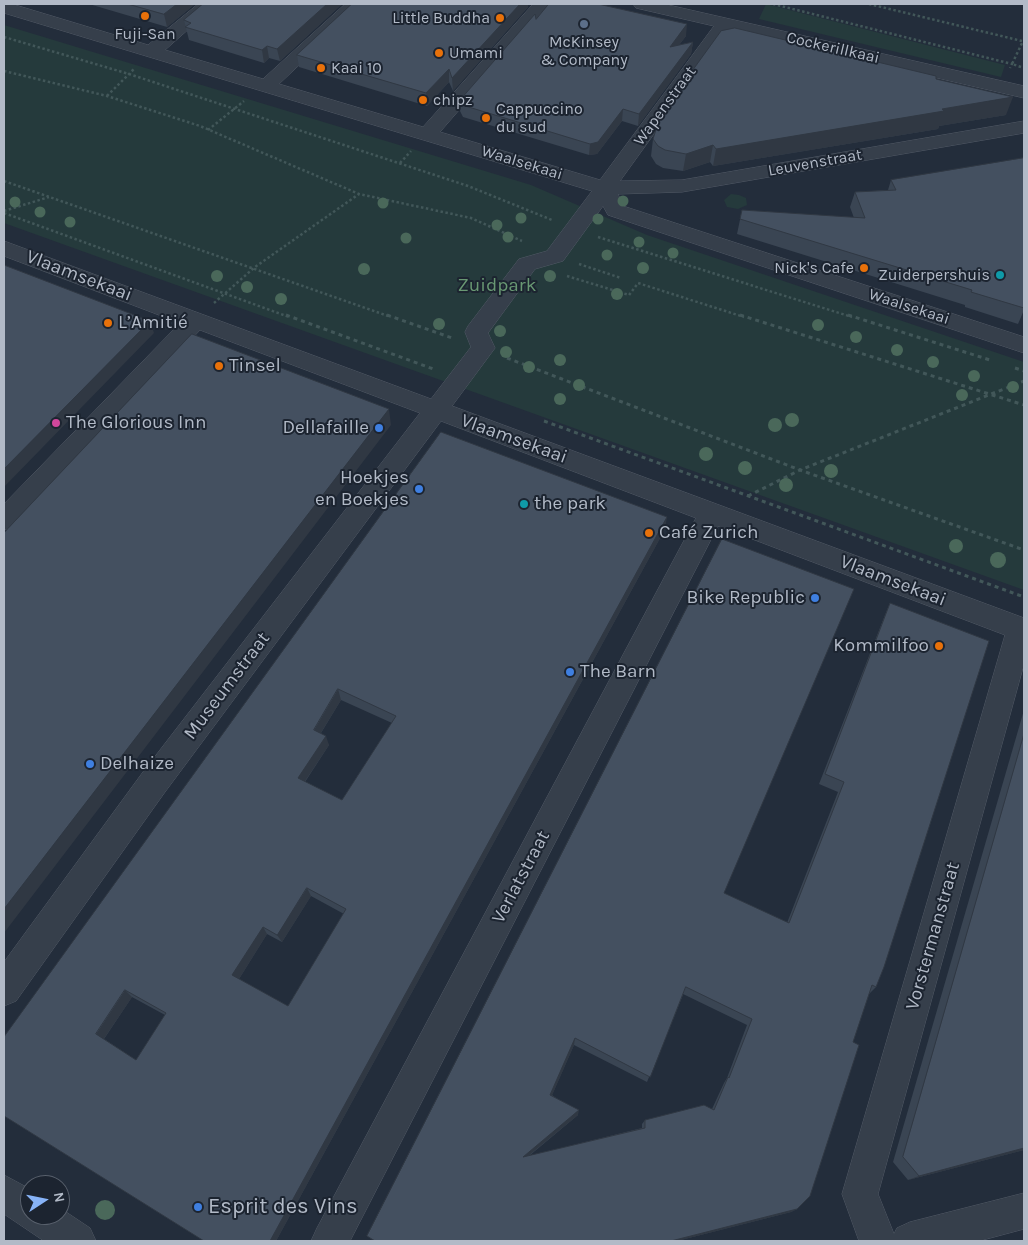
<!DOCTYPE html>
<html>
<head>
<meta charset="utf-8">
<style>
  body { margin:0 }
  #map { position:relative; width:1028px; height:1245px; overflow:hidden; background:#232d3b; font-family:Karla,sans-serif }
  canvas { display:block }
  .frame { position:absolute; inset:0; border:5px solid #b2bac7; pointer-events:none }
  .north { position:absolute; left:20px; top:1175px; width:50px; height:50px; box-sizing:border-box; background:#1c2430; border:1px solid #58606c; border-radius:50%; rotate:79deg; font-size:14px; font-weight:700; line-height:20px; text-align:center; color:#b2bac7 }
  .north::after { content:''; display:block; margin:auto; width:18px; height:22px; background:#87b3f7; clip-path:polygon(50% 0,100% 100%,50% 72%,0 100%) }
</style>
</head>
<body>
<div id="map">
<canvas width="1028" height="1245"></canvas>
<div class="frame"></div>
<div class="north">N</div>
</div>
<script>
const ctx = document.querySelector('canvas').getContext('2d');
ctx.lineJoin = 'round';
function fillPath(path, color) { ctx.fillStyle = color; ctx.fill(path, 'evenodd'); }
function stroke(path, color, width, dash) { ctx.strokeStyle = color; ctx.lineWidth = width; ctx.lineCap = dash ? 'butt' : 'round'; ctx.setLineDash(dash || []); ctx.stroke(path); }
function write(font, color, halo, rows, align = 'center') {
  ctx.font = font + ' Karla,sans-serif'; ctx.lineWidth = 4; ctx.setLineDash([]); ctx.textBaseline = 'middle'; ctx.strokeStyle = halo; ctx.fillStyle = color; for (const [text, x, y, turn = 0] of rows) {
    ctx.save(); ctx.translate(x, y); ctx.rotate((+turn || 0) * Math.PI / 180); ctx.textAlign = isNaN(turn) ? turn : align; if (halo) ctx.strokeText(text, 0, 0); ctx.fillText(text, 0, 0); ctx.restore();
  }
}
fillPath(new Path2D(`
  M766,4L1005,65L1001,77L759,19Z
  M4,25L531,185L647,235L1024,362V590L4,223Z
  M731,194L739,195L746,198L747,205L738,209L727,207L724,200Z`), '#253a3c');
const minor = new Path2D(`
  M4,4H12L148,45L198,4H217L165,50L263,79L345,4H364L279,84L423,127L533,4H551L440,132L600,180L714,26L636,8L633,4H664L1024,86V98L729,30L620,181L682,180L1024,121V133L682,192L618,194L623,206L1024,337V353L608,215L603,206L563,261L535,269L488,333L495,348L452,406L1024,618V664L878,1194L894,1234L897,1228L910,1222L1024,1193V1229L979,1241H859L842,1194L1005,635L718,526L350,1241H311L317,1228L696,518L441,421L165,792L16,1001L4,1006V962L143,772L420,413L200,330L13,527L4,530V504L180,323L4,256V241L431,399L471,347L465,332L468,326L519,259L547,251L592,191L4,13Z
  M4,1175L30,1189V1215H60V1208L90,1228L96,1241H44L4,1214Z`);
stroke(minor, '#525a66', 1);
stroke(new Path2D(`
  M773,4L1012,64L1010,68
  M869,4L1022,41
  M4,37L129,74L468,186L552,220
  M1021,67L1012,64L1023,41
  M4,71L107,96L200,126L359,194L471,218L522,241
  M107,96L134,69
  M208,130L244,101
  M400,163L411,151
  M4,181L391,317
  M4,211L49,197
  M4,213L289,317
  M598,237L852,317
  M579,264L621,278
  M567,276L629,295L638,283L744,317
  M214,303L255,267L359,194`), '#425759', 2.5, [2.5, 2.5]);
stroke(new Path2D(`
  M286,315L436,370
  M387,315L452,338
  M740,315L1024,405
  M848,315L990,360
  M507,358L800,470L1024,550
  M1015,368L1024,371
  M544,421L1024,597
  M748,496L800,470L1024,381`), '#425759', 3, [4, 4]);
fillPath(minor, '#363f4b');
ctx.fillStyle = '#4a685a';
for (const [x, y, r] of [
  [623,201,5.5],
  [15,202,5.5],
  [383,203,5.5],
  [40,212,5.5],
  [521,218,5.5],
  [598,219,5.5],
  [70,222,5.5],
  [497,225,5.5],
  [508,237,5.5],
  [406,238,5.5],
  [639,242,5.5],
  [673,253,5.5],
  [607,255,5.5],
  [643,268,6],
  [364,269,6],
  [217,276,6],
  [550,276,6],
  [247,287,6],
  [617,294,6],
  [281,299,6],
  [439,324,6],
  [818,325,6],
  [500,331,6],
  [856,337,6],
  [897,350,6],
  [506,352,6],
  [560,360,6],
  [933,362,6],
  [529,367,6],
  [974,376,6],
  [579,385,6],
  [1013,387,6],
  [962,395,6],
  [560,399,6],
  [792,420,7],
  [775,425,7],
  [706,454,7],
  [745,468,7],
  [831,471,7],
  [786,485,7],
  [956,546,7],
  [998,560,8],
  [105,1210,10]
]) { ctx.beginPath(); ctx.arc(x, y, r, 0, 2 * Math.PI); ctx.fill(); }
fillPath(new Path2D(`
  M89,4H195L167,27Z
  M203,4H342L280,61L269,58L264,63L189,40L184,20Z
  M352,4H528V7L453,91L449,82L427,106L299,67L297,55Z
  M536,19L686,36L679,45L693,42L691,54L638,126L622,121L597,154L589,155L463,117L460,111V100Z
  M936,79L1006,115L939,126L938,129L713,166L710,162L683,171L663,168L656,164L651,156L653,139Z
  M1024,158V310L1018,324L965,307V305L737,234L742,210L854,218L850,207L855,192L888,190L891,180Z
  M441,432L665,529L276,1241H204L17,1124ZM341,700L392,723L342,800L305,782L329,745L321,733ZM311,896L344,914L288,1006L239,979L267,934L282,942ZM132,997L165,1015L136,1060L104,1039Z
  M890,603L876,987L869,994L797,1209L791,1212L677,1241H374L367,1236L724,893L787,923L838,792L819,784L885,615ZM683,994L747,1025L727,1078L724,1083L712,1109L645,1120L642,1124V1128L529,1156L578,1115L552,1095L574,1045L647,1082Z
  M1024,710V1150L908,1180L893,1162Z`), '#3a4553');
fillPath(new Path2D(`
  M177,4H195L167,27L164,14Z
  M327,4H342L280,61L277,49Z
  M520,4H528V7L453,91L452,78Z
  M687,24L686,36L669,58L670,47Z
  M693,42L691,54L638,126L639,114Z
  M267,46L269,58L264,63L262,50Z
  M449,69V82L427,106L426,93Z
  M1013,97L1006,115L939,126L938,129L713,166L716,149L942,109Z
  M623,109L622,121L597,154L589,155L590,144Z
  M713,145L710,162L683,171L686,154Z
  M150,321L154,333L4,487V469Z
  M389,409L391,425L4,933V909Z
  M667,517L665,529L276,1241H270Z
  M338,689L341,700L317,739L314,730Z
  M326,736L329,745L301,787L298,778Z
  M307,888L311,896L282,942L277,935Z
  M263,927L267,934L237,982L232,975Z
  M125,990L132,997L103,1040L96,1034Z
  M575,1038L574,1045L550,1100V1095Z
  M579,1110L578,1115L522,1161L523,1157Z
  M1024,1148V1150L908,1180L919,1176Z
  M797,1209L791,1212L677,1241H671Z`), '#303843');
const building = new Path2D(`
  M128,4H177L164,14Z
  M203,4H327L277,49L267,46L262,50L185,27L191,23L184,20Z
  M352,4H520L452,78L449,69L426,93L297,55Z
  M549,4H598L687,24L670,47L693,42L639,114L623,109L598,142L590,144L462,105L460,100L535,14L536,19Z
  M735,28L936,76V79L1013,97L942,109L944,111L716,149L713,145L686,154L665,150L658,146L653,139L661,114L721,31Z
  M1024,158V308L971,292L972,290L740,219L742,210L865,218L855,192L896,190L891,180Z
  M4,265L150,321L4,469Z
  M192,334L389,409L4,909V533Z
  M441,432L667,517L270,1241H204L17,1124L4,1116V1037ZM338,689L396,716L342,800L298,778L326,736L314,730ZM307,888L346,909L288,1006L232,975L263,927L277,935ZM125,990L166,1013L136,1060L96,1034Z
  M722,539L854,589L724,893L789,923L844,782L825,774L890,603L989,641L884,967L876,987L872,985L853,1042L859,1045L810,1196L797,1209L671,1241H375L367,1236ZM686,987L752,1019L729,1078L728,1077L714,1110L704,1105L645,1120V1128L523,1157L579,1110L550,1095L575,1038L650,1077Z
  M1024,734V1148L919,1176L903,1157Z`);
fillPath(building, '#445060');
stroke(building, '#303843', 1);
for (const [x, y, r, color] of [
  [145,16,5,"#e8710a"],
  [500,18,5,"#e8710a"],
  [584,24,5,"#5c6f8a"],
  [439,53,5,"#e8710a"],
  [321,68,5,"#e8710a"],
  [423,100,5,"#e8710a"],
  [486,118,5,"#e8710a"],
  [864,268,5,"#e8710a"],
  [1000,275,5,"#0f9aa8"],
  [108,323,5,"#e8710a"],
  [219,366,5,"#e8710a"],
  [56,423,5,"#d1479c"],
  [379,428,5,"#3f7fe0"],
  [419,489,5,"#3f7fe0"],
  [524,504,5,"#0f9aa8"],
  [649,533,5,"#e8710a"],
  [815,598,5,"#3f7fe0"],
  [939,646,5,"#e8710a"],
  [570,672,5,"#3f7fe0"],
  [90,764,5,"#3f7fe0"],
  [198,1207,5,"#3f7fe0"]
]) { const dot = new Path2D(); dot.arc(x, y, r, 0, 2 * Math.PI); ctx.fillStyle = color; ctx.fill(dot); stroke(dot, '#1c2430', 2); }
write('16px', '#b2bac7', '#1c2430', [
  ["Little Buddha",490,18,"right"],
  ["Fuji-San",145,34,"center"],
  ["McKinsey",584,42,"center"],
  ["& Company",584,60,"center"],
  ["Umami",449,53],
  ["Kaai 10",331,68],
  ["chipz",433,100],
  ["Cappuccino",496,109],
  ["du sud",496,127],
  ["Nick's Cafe",854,268,"right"],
  ["Zuiderpershuis",990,275,"right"]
], 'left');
write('16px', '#b2bac7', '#1c2430', [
  ["Cockerillkaai",833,48,13],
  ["Wapenstraat",665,106,-54],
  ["Waalsekaai",522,163,17],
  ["Leuvenstraat",815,163,-10],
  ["Waalsekaai",909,307,18]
]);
write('19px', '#b2bac7', '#1c2430', [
  ["Vlaamsekaai",79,276,21],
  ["Vlaamsekaai",514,439,20],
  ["Vlaamsekaai",893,581,21],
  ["Museumstraat",227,686,-53],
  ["Verlatstraat",521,877,-62],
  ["Vorstermanstraat",933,936,-74]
]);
write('19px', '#699873', '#1c2430', [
  ["Zuidpark",497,286]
]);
write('19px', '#b2bac7', '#1c2430', [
  ["L’Amitié",118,323],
  ["Tinsel",229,366],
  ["The Glorious Inn",66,423],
  ["Dellafaille",369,428,"right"],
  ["Hoekjes",409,478,"right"],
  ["en Boekjes",409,500,"right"],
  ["the park",534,504],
  ["Café Zurich",659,533],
  ["Bike Republic",805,598,"right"],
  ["Kommilfoo",929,646,"right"],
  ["The Barn",580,672],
  ["Delhaize",100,764]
], 'left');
write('22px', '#b2bac7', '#1c2430', [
  ["Esprit des Vins",208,1207]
], 'left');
</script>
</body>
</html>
